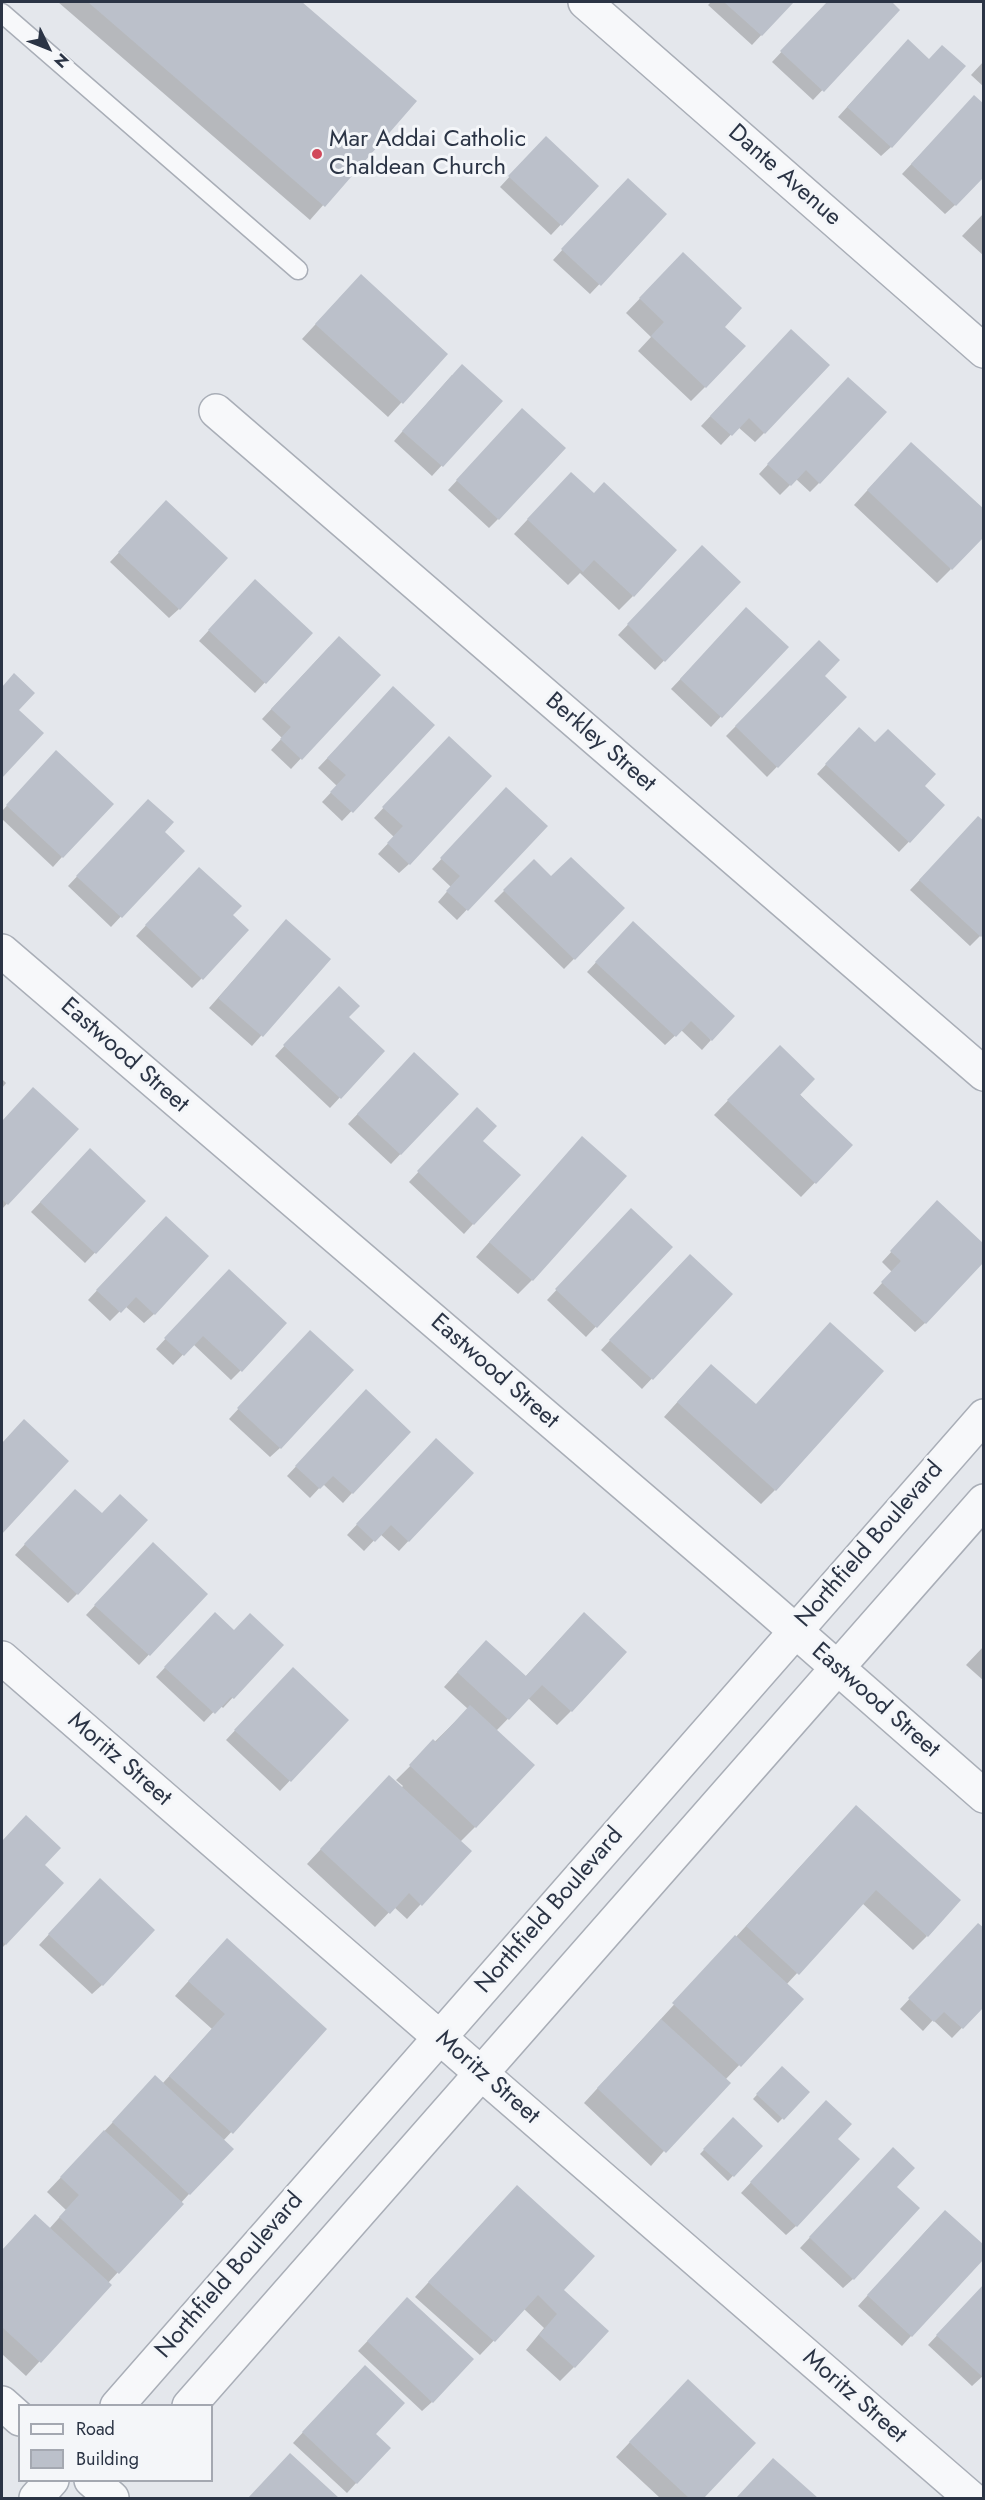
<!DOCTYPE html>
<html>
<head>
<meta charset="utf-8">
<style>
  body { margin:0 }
  #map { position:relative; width:985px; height:2500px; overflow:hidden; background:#e4e7ec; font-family:Jost,sans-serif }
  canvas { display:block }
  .frame { position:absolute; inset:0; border:3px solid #2b3445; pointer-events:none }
  .legend { position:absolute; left:18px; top:2404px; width:195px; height:78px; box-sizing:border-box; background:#f4f6f9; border:2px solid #a4a8b1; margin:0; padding:8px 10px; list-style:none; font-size:18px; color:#2b3445 }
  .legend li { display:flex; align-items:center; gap:12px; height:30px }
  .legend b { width:30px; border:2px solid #a4a8b1 }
  .north { position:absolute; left:18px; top:18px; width:60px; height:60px; -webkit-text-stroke:4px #f4f6f9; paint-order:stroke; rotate:133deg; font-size:16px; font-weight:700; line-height:24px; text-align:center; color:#2b3445 }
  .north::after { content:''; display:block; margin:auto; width:21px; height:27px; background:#2b3445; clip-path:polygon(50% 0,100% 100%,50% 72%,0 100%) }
</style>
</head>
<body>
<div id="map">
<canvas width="985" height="2500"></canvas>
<div class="frame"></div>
<ul class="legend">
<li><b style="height:8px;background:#f7f8fa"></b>Road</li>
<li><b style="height:16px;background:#bbc0ca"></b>Building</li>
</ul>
<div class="north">N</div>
</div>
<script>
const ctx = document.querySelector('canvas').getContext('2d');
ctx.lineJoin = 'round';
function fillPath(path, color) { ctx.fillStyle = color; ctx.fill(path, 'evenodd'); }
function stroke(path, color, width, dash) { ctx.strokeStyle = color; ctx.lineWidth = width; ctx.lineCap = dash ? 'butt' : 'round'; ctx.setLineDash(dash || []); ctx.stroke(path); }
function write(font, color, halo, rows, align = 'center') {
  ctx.font = font + ' Jost,sans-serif'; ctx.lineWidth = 6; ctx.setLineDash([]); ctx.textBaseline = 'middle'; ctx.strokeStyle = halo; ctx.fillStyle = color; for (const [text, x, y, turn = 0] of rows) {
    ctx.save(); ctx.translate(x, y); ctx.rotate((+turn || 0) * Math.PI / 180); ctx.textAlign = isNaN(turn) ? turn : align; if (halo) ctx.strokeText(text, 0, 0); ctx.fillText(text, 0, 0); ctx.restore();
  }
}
fillPath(new Path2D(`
  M58,2H299L415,101L310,220Z
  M711,2H792L752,45L708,5Z
  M828,2H889L898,10L813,100L772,62Z
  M898,51L891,147L881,156L838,117Z
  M984,61V87L971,75Z
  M965,107L955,205L945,214L902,174Z
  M536,148L597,186L551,235L500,187Z
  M618,189L665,215L590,294L553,260Z
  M984,213V256L962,236Z
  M669,268L723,327L705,387L691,401L638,351L651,337L626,313Z
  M347,290L446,354L388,417L302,339Z
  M782,340L764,433L755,442L738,427L721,445L701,426Z
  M452,375L501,401L432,476L394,441Z
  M839,388L819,483L810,492L796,479L780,495L759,474Z
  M513,420L498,519L489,528L448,490Z
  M897,458L951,569L937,583L854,505Z
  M557,488L594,495L633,596L619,610L580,573L568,585L514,534Z
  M157,512L179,609L169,618L110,562Z
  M702,547L739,582L655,670L618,635Z
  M245,591L311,633L255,693L199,641Z
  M737,619L786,647L711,727L671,689Z
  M819,642L823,676L845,697L767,777L726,736Z
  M329,647L379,675L291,769L271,750L282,738L262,719Z
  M14,676L17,710L42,733L2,776V688Z
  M384,698L433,725L342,821L322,802L337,786L318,768Z
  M850,739L943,806L899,852L817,774Z
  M439,748L409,864L399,873L378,854L394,837L374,818Z
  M47,762L62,857L53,867L2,819V811Z
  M497,799L546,826L457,920L438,902L451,887L432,869Z
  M139,810L182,851L111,927L68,886Z
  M969,828L984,932L970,946L910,890Z
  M534,861L551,878L623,909L564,969L494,901Z
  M190,878L231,915L202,978L192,988L136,936Z
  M277,931L329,959L252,1046L209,1008Z
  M624,932L711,1040L702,1050L681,1030L665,1045L587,972Z
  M329,998L347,1017L383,1051L330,1108L275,1056Z
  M766,1061L851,1145L801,1197L714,1115Z
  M405,1064L457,1094L391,1164L348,1124Z
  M2,1079L6,1083L2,1088Z
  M24,1098L76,1129L2,1209V1122Z
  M468,1119L481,1141L473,1224L464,1234L409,1182Z
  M569,1152L532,1280L518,1294L476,1257Z
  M80,1160L144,1201L85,1263L31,1212Z
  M928,1212L925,1323L915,1332L873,1293L892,1272L882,1262Z
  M622,1220L671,1247L586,1337L547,1300Z
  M156,1227L154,1314L144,1323L125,1306L110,1321L88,1300Z
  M680,1265L731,1294L642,1389L601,1350Z
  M219,1281L241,1370L231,1380L193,1344L173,1365L156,1349Z
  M301,1341L280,1448L270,1457L229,1419Z
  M697,1380L756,1406L775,1490L761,1504L664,1417Z
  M357,1401L352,1493L343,1503L323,1484L310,1498L287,1476Z
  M15,1430L67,1461L2,1532V1444Z
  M427,1450L472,1473L399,1551L380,1534L364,1551L347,1535Z
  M66,1500L102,1515L77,1594L68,1603L15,1555Z
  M143,1554L206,1594L139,1665L86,1615Z
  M206,1624L282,1645L223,1708L220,1705L204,1722L156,1677Z
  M570,1628L571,1711L557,1725L528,1698L496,1731L475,1827L460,1842L470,1851L407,1919L394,1907L375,1927L307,1864L375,1791L401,1788L403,1786L396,1780L468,1709L444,1687L472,1656L525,1677Z
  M984,1646V1681L966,1665Z
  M283,1679L347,1720L280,1791L226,1740Z
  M26,1817L43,1865L62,1883L2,1948V1843Z
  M842,1821L927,1936L913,1950L862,1903L786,1985L802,1999L725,2080L651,2166L584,2103Z
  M90,1890L102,1985L92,1994L39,1945Z
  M969,1935L984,2005L952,2038L933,2020L923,2031L900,2009Z
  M213,1954L325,2030L223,2141L189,2194L108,2283L110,2285L26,2376L2,2354V2251L21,2230L49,2229L66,2210L47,2192L146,2087L162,2084L212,2029L175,1996Z
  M782,2068L808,2092L778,2123L753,2099Z
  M817,2112L836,2139L796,2226L786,2235L741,2193Z
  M733,2119L761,2146L728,2181L700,2154Z
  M883,2159L895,2187L853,2279L843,2288L800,2248Z
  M503,2201L562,2290L574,2367L560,2381L526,2350L544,2328L524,2309L480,2355L415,2297Z
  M935,2221L911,2336L902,2346L858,2306Z
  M984,2285V2375L972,2386L928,2345Z
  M398,2309L432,2402L422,2411L358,2351Z
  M355,2376L373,2434L388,2448L347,2493L293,2443Z
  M674,2395L754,2443L702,2498H660L616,2457Z
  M290,2455L337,2498H249Z
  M773,2460L816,2498H737Z`), '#0003');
fillPath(new Path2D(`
  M88,2H302L417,101L325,207Z
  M724,2H794L762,36Z
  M827,2H892L900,10L824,92L780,51Z
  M908,39L929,59L942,45L966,66L892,148L847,107Z
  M974,95L984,104V177L956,206L911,164Z
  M546,136L599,186L562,226L508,176Z
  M628,178L667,214L601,286L561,249Z
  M683,252L742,308L725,327L746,346L706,388L651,336L664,322L639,298Z
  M361,274L448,354L403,404L315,324Z
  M791,329L830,365L765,434L749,418L732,436L710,416Z
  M462,364L503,401L443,467L402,431Z
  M848,377L887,412L820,484L806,470L791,486L767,464Z
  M522,408L566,448L499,520L456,480Z
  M911,442L984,509V537L952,570L867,490Z
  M571,472L594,493L604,482L677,550L634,597L594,560L583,572L527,519Z
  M166,500L228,558L180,610L118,552Z
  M702,545L741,582L665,662L627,624Z
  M255,579L313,633L266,684L208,630Z
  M746,607L789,647L722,718L680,679Z
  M339,636L381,675L302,760L280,739L291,727L271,709Z
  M819,640L840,660L825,676L847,697L778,768L735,726Z
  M14,673L35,693L19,710L44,733L2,778V687Z
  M393,686L435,725L353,813L330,792L346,775L327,758Z
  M859,727L875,742L888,729L936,774L925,786L945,805L910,843L825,764Z
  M449,736L492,776L410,865L387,843L403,826L382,807Z
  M56,750L114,804L63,858L6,805Z
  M506,787L548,826L468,911L446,891L460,876L440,858Z
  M148,799L174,822L165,832L185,851L122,918L76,876Z
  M978,816L984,821V934L981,937L919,880Z
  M571,857L625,908L575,960L503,890L534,859L551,876Z
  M199,867L242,906L233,915L249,930L203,980L145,925Z
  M286,919L331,959L263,1037L218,998Z
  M633,921L735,1016L712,1041L691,1021L676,1037L595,962Z
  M339,986L360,1006L349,1017L385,1051L341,1099L283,1045Z
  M780,1045L815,1079L800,1095L853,1145L816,1184L727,1100Z
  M414,1052L459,1094L401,1155L357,1114Z
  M33,1087L79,1129L8,1205L2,1199V1121Z
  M477,1107L497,1126L483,1141L521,1175L474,1225L417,1171Z
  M582,1136L627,1176L533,1281L489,1242Z
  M90,1148L146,1201L96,1254L40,1202Z
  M937,1200L984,1244V1262L926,1324L881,1282L901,1261L890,1251Z
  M631,1208L673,1247L597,1328L555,1289Z
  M166,1216L209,1256L155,1315L136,1297L121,1313L96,1290Z
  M690,1254L733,1294L653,1380L609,1340Z
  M229,1269L287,1323L242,1372L203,1336L184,1356L164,1338Z
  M830,1322L884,1371L776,1491L677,1402L711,1364L756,1404Z
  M310,1330L354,1370L281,1449L237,1408Z
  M366,1389L411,1432L353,1494L333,1476L320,1489L295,1466Z
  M24,1419L69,1461L2,1534V1443Z
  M436,1438L474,1473L409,1542L391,1525L375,1542L356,1524Z
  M75,1489L102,1513L120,1494L148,1520L78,1595L24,1544Z
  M153,1542L208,1594L150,1656L94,1605Z
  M215,1612L234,1630L250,1613L284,1645L234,1699L231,1697L215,1714L164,1667Z
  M584,1612L627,1652L572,1712L542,1685L509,1720L457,1672L486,1640L526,1676Z
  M293,1667L349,1720L291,1782L234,1730Z
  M470,1705L535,1765L476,1828L409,1765L433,1739L436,1742Z
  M389,1775L472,1851L422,1906L409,1893L390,1914L320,1849Z
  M856,1805L961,1900L928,1937L876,1890L799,1975L746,1926Z
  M26,1815L61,1848L45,1865L64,1883L6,1945L2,1941V1841Z
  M100,1878L155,1930L103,1986L48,1934Z
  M978,1923L984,1928V2007L963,2029L944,2012L934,2022L908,1998Z
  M735,1935L804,1999L741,2067L672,2003Z
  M227,1938L327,2029L233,2134L169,2076L225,2014L188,1981Z
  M661,2019L731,2083L666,2153L597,2088Z
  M782,2066L810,2092L784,2120L756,2094Z
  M155,2075L234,2149L190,2195L112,2122Z
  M826,2100L852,2124L838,2139L860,2159L797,2227L750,2182Z
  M733,2117L763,2146L734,2177L703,2149Z
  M104,2130L184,2204L119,2274L59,2217L79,2195L60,2177Z
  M893,2147L915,2168L897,2187L920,2208L854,2280L809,2237Z
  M517,2185L595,2256L564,2290L609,2331L575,2368L539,2335L557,2314L538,2295L495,2342L428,2282Z
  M945,2210L984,2245V2259L912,2337L867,2295Z
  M35,2214L112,2285L41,2363L2,2327V2250Z
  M984,2284V2378L936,2335Z
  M407,2297L474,2359L433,2403L367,2341Z
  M365,2365L405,2403L376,2434L391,2448L357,2484L302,2432Z
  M688,2379L756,2443L704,2498H689L629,2442Z
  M290,2453L339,2498H248Z
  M773,2458L818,2498H736Z`), '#bbc0ca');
const lane = new Path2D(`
  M2,13L298,270`);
const street = new Path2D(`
  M585,2L984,351
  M216,411L984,1074
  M2,951L768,1607L984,1796
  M2,1658L971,2498
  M2,2403L20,2419
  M117,2406L984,1416
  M189,2406L984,1501
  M91,2480L112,2498
  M36,2498L52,2480`);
stroke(lane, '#a9aeb7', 21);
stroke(street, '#a9aeb7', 36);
stroke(lane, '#f7f8fa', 18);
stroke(street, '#f7f8fa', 33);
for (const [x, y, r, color] of [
  [317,154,6,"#d1495b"]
]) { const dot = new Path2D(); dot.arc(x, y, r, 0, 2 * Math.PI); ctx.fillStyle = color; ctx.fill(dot); stroke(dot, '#f4f6f9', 2); }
write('24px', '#2b3445', '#f4f6f9', [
  ["Mar Addai Catholic",329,140],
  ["Chaldean Church",329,168]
], 'left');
write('24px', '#2b3445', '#f4f6f9', [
  ["Dante Avenue",784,176,41],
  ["Berkley Street",600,743,41],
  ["Eastwood Street",124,1056,41],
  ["Eastwood Street",494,1372,41],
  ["Northfield Boulevard",870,1545,-49],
  ["Eastwood Street",875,1701,41],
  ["Moritz Street",119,1760,41],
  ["Northfield Boulevard",550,1911,-49],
  ["Moritz Street",487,2078,41],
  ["Northfield Boulevard",230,2276,-49],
  ["Moritz Street",854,2397,41]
]);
</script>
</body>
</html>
